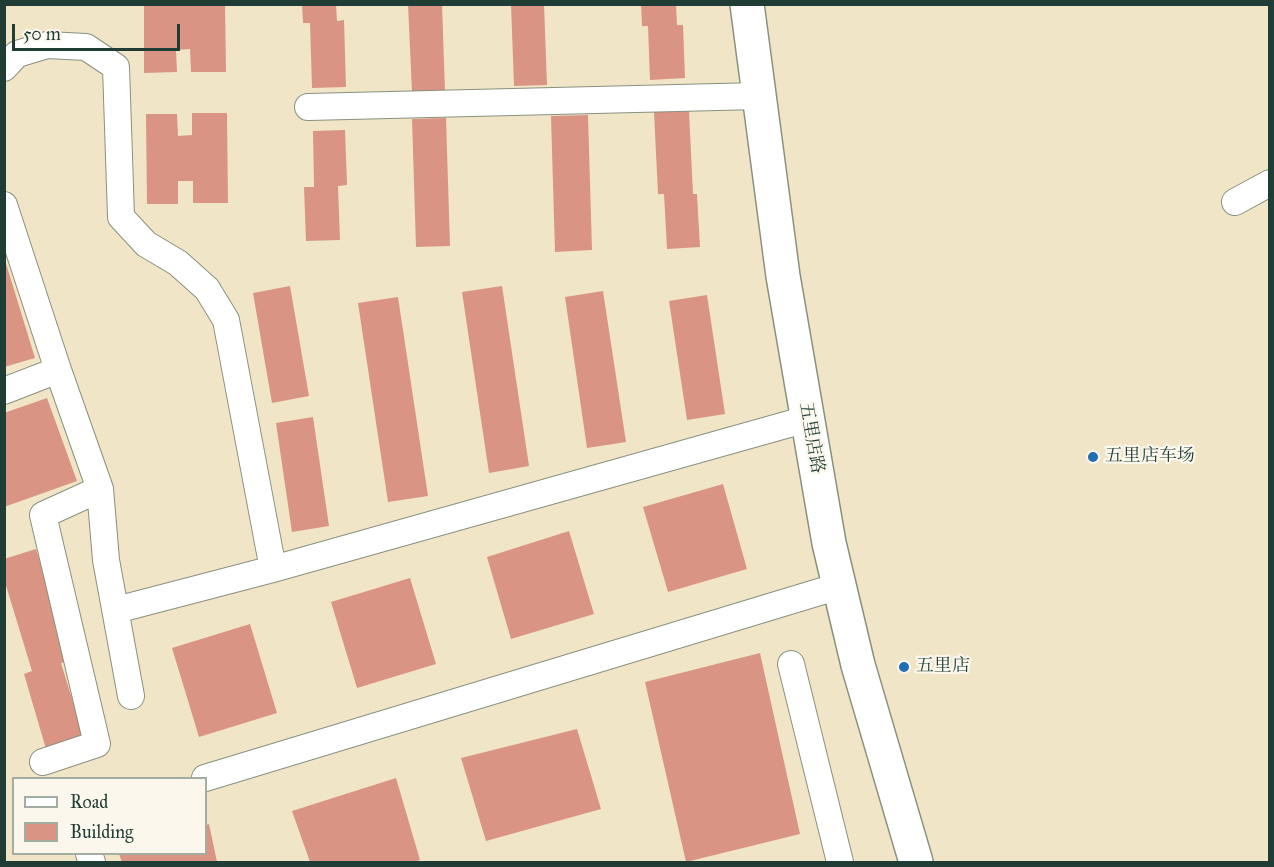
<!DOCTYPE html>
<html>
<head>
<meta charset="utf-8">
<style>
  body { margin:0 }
  #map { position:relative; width:1274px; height:867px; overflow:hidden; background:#f1e5c8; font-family:"IM FELL Great Primer",serif }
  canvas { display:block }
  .frame { position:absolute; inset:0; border:6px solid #1f3d34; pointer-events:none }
  .legend { position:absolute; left:12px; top:777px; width:195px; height:78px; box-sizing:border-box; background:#fbf7ec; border:2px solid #a3ada2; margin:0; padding:8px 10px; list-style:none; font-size:18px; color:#1f3d34 }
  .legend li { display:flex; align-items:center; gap:12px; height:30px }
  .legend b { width:30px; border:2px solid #a3ada2 }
  .scale { position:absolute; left:12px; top:24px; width:168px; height:27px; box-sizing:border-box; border:3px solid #1f3d34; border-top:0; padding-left:8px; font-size:18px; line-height:21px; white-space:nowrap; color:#1f3d34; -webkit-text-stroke:4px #fbf7ec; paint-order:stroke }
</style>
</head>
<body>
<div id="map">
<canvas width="1274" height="867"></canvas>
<div class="frame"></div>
<ul class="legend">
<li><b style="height:8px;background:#fff"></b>Road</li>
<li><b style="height:16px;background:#da9483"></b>Building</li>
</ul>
<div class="scale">50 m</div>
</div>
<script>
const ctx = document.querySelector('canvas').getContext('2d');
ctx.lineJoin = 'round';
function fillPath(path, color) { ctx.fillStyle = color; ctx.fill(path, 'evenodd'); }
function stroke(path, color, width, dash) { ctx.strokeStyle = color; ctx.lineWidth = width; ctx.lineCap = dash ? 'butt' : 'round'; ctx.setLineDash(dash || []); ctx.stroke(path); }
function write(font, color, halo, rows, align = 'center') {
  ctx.font = font + ' "IM FELL Great Primer","Noto Serif SC",serif'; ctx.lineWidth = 4.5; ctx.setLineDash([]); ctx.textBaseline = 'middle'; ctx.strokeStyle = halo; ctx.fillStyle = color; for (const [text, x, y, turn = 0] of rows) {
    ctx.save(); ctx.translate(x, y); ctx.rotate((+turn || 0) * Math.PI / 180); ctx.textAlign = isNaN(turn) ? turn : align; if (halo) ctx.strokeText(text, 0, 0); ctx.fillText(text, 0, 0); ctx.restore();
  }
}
fillPath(new Path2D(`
  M144,4H225L226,72H191L190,49L176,50L177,72L144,73Z
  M302,4H336L337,21L344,20L346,87L312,88L310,23H303Z
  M408,4H442L445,91L412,92Z
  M511,4H544L547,85L514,86Z
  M641,4H676L677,25H683L685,78L650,80L648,26H642Z
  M689,111L693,194H697L700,247L667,249L664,194H658L654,112Z
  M192,113H227L228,203H193V181H178V204H147L146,114H177L178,136L192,135Z
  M588,115L592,250L555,252L551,116Z
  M446,118L450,246L416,247L412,119Z
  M345,130L347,185L338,186L340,240L306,241L304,187H314L313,131Z
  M4,257L35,358L4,367Z
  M290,286L309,396L272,403L253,293Z
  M502,286L529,466L489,473L462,292Z
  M603,291L626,442L587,448L565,297Z
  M707,295L725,414L687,420L669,301Z
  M398,297L428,496L388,502L358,303Z
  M47,398L77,481L4,507V413Z
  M313,417L329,526L292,532L276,423Z
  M723,484L747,569L668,592L643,507Z
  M569,531L594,614L511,639L487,557Z
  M36,549L70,661L61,663L84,738L46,749L24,674L32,671L4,579V559Z
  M410,578L436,664L357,688L331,602Z
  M250,624L277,713L199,737L172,648Z
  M760,653L800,834L686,862L645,682Z
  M577,729L601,809L486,841L461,758Z
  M396,778L420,860L413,862H310L292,811Z
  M209,824L217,862H122L119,854H206V825Z`), '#da9483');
const minor = new Path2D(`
  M4,68L17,54L47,45L86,47L116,67L121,217L146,244L178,263L207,289L226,320L273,569
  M308,107L759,96
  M1235,202L1270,183
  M4,205L58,370L100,489L106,560L131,696
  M4,391L58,370
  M116,610L273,569L807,419
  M791,664L840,862
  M43,762L97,744L43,515L100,489
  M205,778L839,586
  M89,854L92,862`);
const secondary = new Path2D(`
  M747,4L783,276L829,543L858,665L916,862`);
stroke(minor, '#88917e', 28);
stroke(secondary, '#88917e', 36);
stroke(minor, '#fff', 26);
stroke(secondary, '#fff', 33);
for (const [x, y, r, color] of [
  [1093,457,6,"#1f6fb2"],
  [904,667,6,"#1f6fb2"]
]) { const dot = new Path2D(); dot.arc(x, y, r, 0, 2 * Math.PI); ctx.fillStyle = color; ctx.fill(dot); stroke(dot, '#fbf7ec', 2); }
write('18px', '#1f3d34', '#fbf7ec', [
  ["五里店路",811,438,80]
]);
write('18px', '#1f3d34', '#fbf7ec', [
  ["五里店车场",1105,457],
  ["五里店",916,667]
], 'left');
</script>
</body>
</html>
